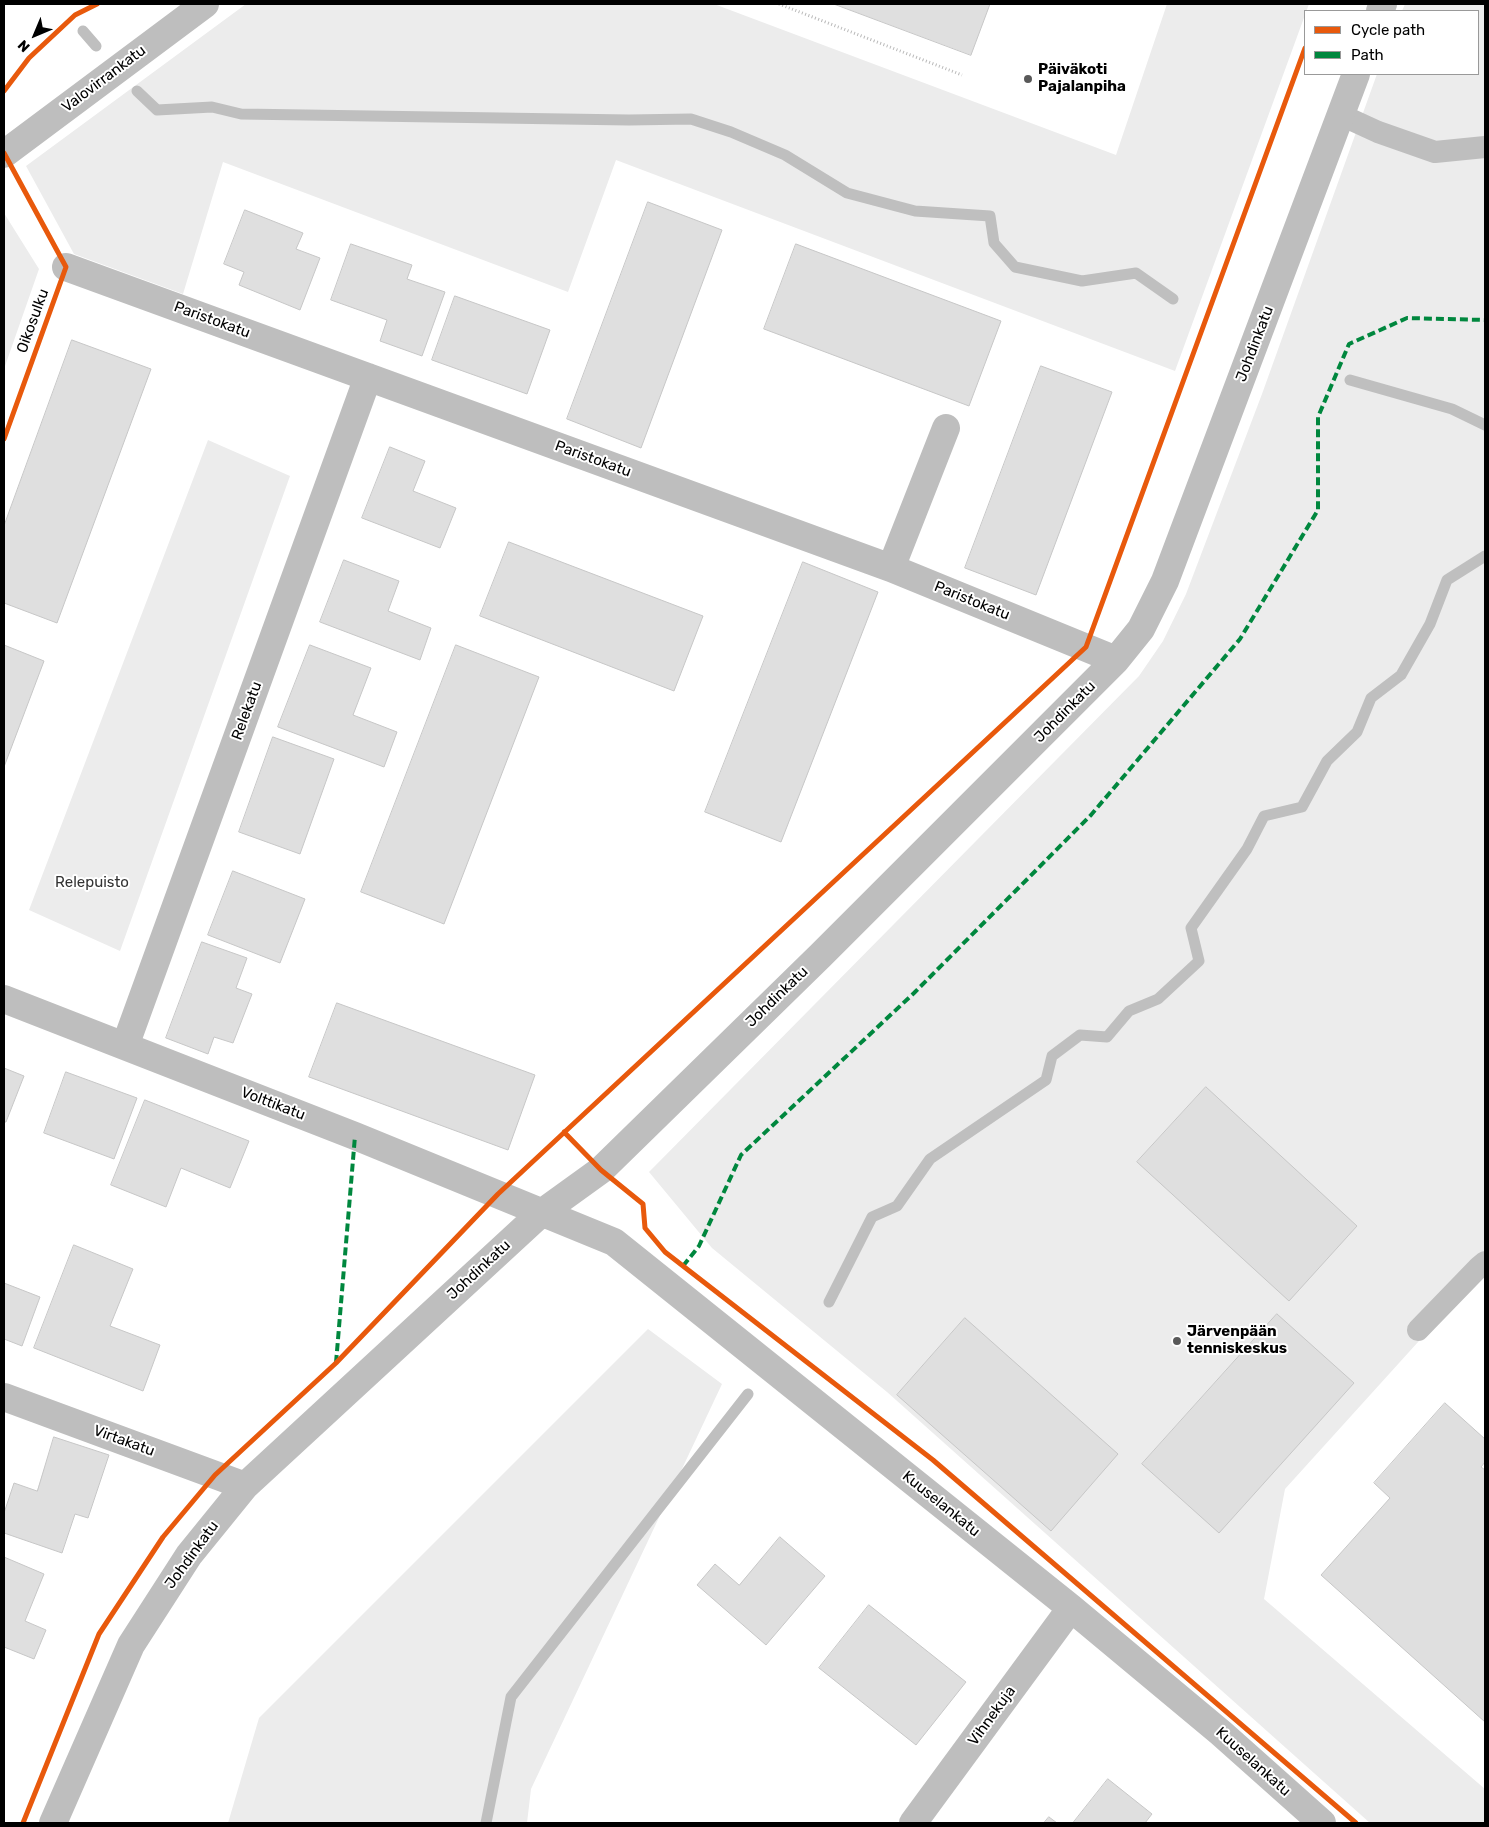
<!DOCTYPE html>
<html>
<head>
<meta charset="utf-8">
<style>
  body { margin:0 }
  #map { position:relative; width:1489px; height:1827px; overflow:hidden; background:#fff; font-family:Rubik,sans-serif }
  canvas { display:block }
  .frame { position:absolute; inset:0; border:5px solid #000; pointer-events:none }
  .legend { position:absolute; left:1304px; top:10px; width:175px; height:65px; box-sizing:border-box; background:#fff; border:1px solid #999; margin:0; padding:6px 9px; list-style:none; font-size:15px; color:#000 }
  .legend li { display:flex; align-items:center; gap:10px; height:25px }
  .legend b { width:25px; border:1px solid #999 }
  .north { position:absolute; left:10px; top:10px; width:50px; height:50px; -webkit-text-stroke:4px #fff; paint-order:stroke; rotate:225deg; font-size:14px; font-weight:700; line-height:20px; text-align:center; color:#000 }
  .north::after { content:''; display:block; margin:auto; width:18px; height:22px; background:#000; clip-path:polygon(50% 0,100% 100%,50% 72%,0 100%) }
</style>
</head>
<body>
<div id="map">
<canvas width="1489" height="1827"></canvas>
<div class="frame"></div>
<ul class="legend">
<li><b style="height:6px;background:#e8590c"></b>Cycle path</li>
<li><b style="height:6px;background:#00873e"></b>Path</li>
</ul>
<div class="north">N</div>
</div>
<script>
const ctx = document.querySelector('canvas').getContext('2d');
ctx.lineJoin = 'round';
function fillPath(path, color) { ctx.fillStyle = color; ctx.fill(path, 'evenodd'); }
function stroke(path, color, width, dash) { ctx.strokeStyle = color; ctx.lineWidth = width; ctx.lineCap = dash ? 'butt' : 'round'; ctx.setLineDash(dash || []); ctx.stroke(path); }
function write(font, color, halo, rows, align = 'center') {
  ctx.font = font + ' Rubik,sans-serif'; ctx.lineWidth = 4; ctx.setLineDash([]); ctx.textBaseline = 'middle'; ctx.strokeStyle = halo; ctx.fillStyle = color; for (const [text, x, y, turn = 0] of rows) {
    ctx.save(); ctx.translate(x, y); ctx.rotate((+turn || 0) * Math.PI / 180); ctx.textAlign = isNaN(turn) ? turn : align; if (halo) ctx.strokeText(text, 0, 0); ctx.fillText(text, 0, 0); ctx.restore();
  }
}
fillPath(new Path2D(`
  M246,4H714L1116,155L1167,4H1309L1175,371L616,160L568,292L223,162L183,294L74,254L26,166Z
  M1405,4H1485V1268L1285,1489L1264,1599L1485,1789V1823H1370L887,1392L712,1248L649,1172L1139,676L1163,641L1186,594L1262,394L1377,74H1478V11H1402Z
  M4,213L39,269L4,369Z
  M208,440L290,476L120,951L29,910Z
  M648,1329L722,1384L531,1789L527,1823H228L259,1718Z`), '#ececec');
stroke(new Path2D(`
  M83,31L96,46
  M137,91L157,110L212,107L241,114L629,120L691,119L731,132L785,155L847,193L915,211L990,216L994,243L1015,267L1082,281L1136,273L1173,299
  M1350,380L1452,409L1485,425
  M829,1302L872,1217L897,1206L930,1159L1046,1080L1052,1056L1080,1035L1107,1037L1129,1011L1158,999L1199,961L1191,928L1247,849L1264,816L1302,807L1327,761L1357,732L1371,698L1401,675L1430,624L1447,580L1485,556
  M486,1823L511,1697L748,1394`), '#bfbfbf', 11);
const building = new Path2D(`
  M834,4H990L971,55Z
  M648,202L722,230L641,448L567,419Z
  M245,210L303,233L296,249L320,258L300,310L239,285L244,272L224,264Z
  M351,244L412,265L407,279L445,292L422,356L380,341L387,320L331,300Z
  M796,244L1001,321L969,406L764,329Z
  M455,296L550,330L527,394L432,360Z
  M72,340L151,369L57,623L4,603V526Z
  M1041,366L1112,392L1036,595L965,568Z
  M390,447L425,461L413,491L456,508L440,548L362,518Z
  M509,542L703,616L674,691L480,616Z
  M344,560L399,581L388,611L431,628L420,660L320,622Z
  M803,562L878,592L781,842L705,812Z
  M4,645L44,661L4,767Z
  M310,645L371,668L353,715L397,732L384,767L278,727Z
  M456,645L539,677L444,924L361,892Z
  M273,737L334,759L300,854L239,832Z
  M233,871L305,899L280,963L208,935Z
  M202,942L247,958L236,988L252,994L233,1043L214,1037L208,1054L166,1038Z
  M337,1003L535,1075L508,1150L309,1077Z
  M4,1068L24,1076L6,1122H4Z
  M66,1072L137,1098L114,1159L44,1133Z
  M1206,1087L1357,1226L1289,1301L1137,1162Z
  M145,1100L249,1141L230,1188L181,1168L166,1207L111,1185Z
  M74,1245L133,1269L110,1326L160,1345L143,1391L34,1348Z
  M4,1283L40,1297L22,1346L4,1339Z
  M1277,1314L1354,1383L1219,1533L1142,1464Z
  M965,1318L1118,1454L1051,1531L897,1395Z
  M1445,1403L1485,1439V1462L1481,1467L1485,1470V1722L1321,1575L1390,1498L1374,1483Z
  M54,1437L109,1455L88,1518L75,1514L62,1553L4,1533V1513L14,1483L37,1491Z
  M780,1537L825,1576L766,1645L697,1585L715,1564L739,1585Z
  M4,1557L44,1574L25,1621L46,1630L34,1659L4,1647Z
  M869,1605L966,1682L916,1745L819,1668Z
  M1108,1779L1152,1814L1145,1823H1073Z
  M1049,1817L1057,1823H1044Z`);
fillPath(building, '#dfdfdf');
stroke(building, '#c7c7c7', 1);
stroke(new Path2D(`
  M779,4L962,75`), '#b9b9b9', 3, [1, 2.5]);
stroke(new Path2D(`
  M1341,115L1378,132L1435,152L1485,147
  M1418,1330L1479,1267L1485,1262`), '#bebebe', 22);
stroke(new Path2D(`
  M1380,11L1383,4
  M4,154L205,4
  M66,267L891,568L1116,660
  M891,568L946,428
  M4,999L355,1136L614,1242L1071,1608L1221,1733L1322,1823
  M125,1046L368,377
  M4,1397L245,1486
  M53,1823L131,1645L189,1555L245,1486L540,1214L601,1170L821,955L1116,660L1141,629L1165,581L1356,74
  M913,1823L1071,1608`), '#bebebe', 28);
stroke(new Path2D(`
  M683,1266L699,1246L741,1155L914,993L1091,815L1240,639L1318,510V417L1349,344L1407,318L1485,320
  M336,1363L355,1136`), '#00873e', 4, [8, 4]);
stroke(new Path2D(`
  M4,91L29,58L75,15L97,4
  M4,153L66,267L4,439
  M564,1132L601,1170L643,1204L645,1228L665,1252L933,1460L1356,1823
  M23,1823L99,1634L163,1537L215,1475L336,1363L498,1194L1086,647L1305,48`), '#e8590c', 5);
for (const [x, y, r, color] of [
  [1028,79,5,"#595959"],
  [1177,1341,5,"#595959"]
]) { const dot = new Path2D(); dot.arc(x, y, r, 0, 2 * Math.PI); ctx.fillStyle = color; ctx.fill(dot); stroke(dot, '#fff', 2); }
write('bold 15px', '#000', '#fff', [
  ["Päiväkoti",1038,70],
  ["Pajalanpiha",1038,87],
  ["Järvenpään",1187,1332],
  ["tenniskeskus",1187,1349]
], 'left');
write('15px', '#000', '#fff', [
  ["Valovirrankatu",104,79,-37],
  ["Paristokatu",212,320,20],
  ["Oikosulku",33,321,-70],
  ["Johdinkatu",1255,344,-69],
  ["Paristokatu",593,459,20],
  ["Paristokatu",972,601,22],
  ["Relekatu",247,711,-70],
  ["Johdinkatu",1065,712,-45],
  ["Johdinkatu",777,997,-44],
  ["Volttikatu",273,1104,21],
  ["Johdinkatu",479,1270,-43],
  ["Virtakatu",124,1441,20],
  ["Kuuselankatu",941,1504,39],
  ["Johdinkatu",192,1555,-54],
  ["Vihnekuja",992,1716,-54],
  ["Kuuselankatu",1253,1762,42]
]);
write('15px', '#333', '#fff', [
  ["Relepuisto",92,883]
]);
</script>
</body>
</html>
